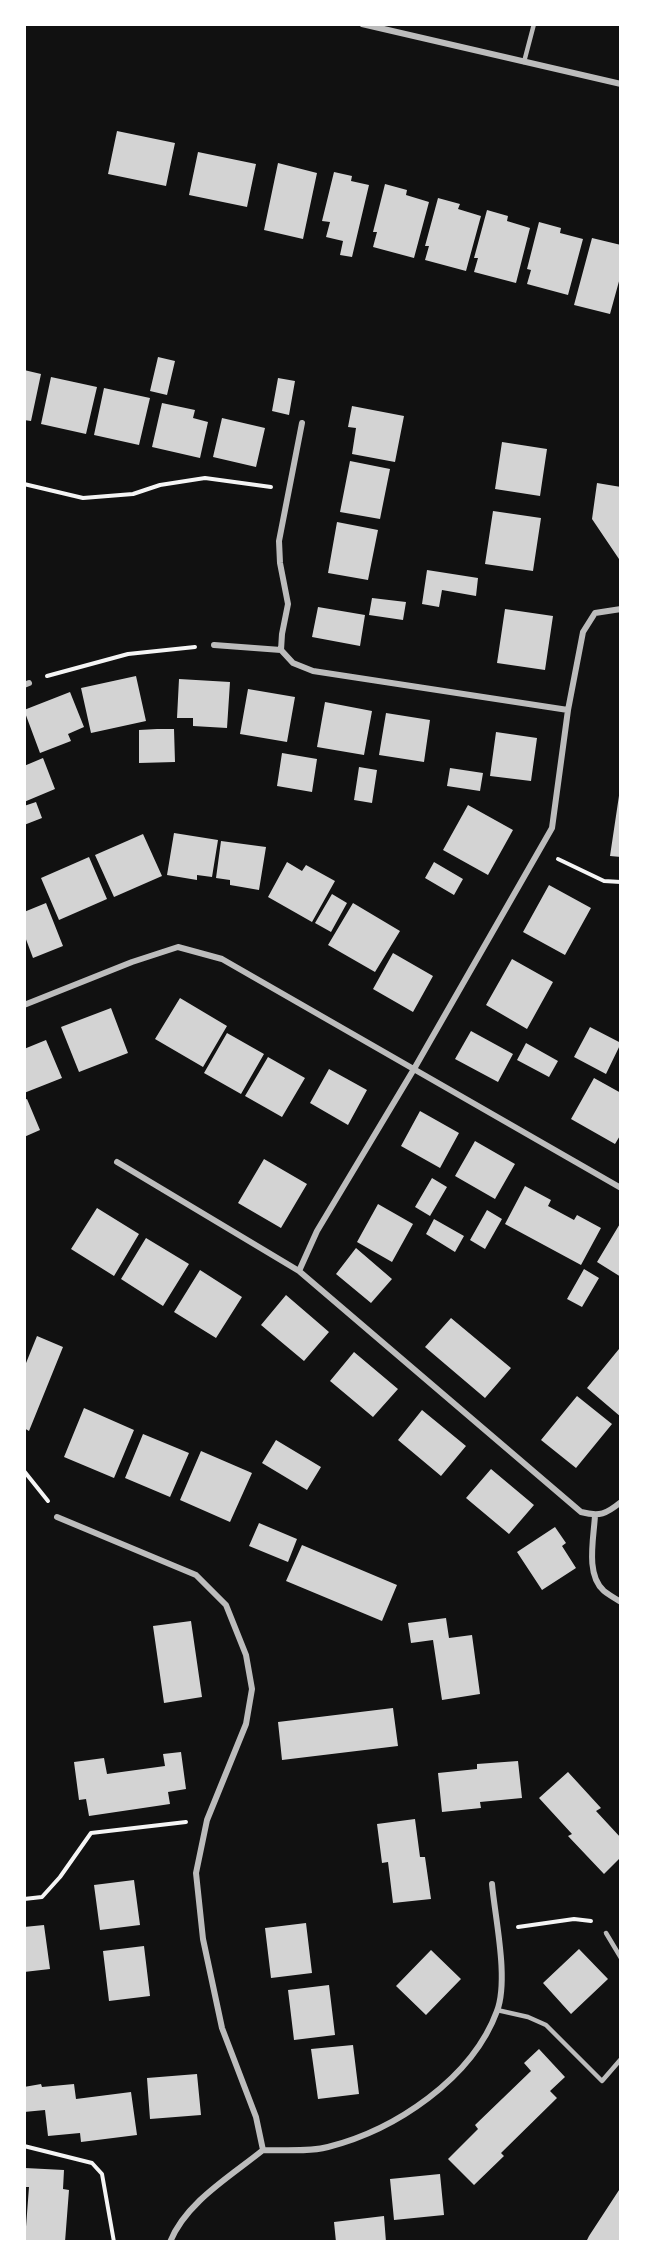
<!DOCTYPE html>
<html>
<head>
<meta charset="utf-8">
<style>
  body { margin:0 }
  #map { position:relative; width:645px; height:2266px; overflow:hidden; background:#111; font-family:"Space Grotesk",sans-serif }
  canvas { display:block }
  .frame { position:absolute; inset:0; border:26px solid #fff; pointer-events:none }
</style>
</head>
<body>
<div id="map">
<canvas width="645" height="2266"></canvas>
<div class="frame"></div>
</div>
<script>
const ctx = document.querySelector('canvas').getContext('2d');
ctx.lineJoin = 'round';
function fillPath(path, color) { ctx.fillStyle = color; ctx.fill(path, 'evenodd'); }
function stroke(path, color, width, dash) { ctx.strokeStyle = color; ctx.lineWidth = width; ctx.lineCap = dash ? 'butt' : 'round'; ctx.setLineDash(dash || []); ctx.stroke(path); }
fillPath(new Path2D(`
  M117,131L175,143L166,186L108,174Z
  M198,152L256,164L247,207L189,195Z
  M278,163L317,173L303,239L264,230Z
  M334,172L352,176L351,181L369,185L352,257L340,255L343,241L326,237L330,222L322,221Z
  M385,184L407,190L406,195L429,202L414,258L373,247L377,232H373Z
  M438,198L460,204L458,209L481,216L466,271L425,260L429,246H425Z
  M487,210L508,216L507,221L530,228L516,283L474,272L478,258H474Z
  M539,222L561,228L560,233L583,239L568,295L527,284L531,270L527,269Z
  M592,238L621,245V274L610,314L574,305Z
  M158,357L175,361L167,395L150,391Z
  M24,370L41,374L31,421L24,420Z
  M51,377L97,387L86,434L41,424Z
  M278,378L295,381L289,415L272,411Z
  M104,388L150,398L139,445L94,435Z
  M162,403L195,410L193,418L208,422L200,458L152,447Z
  M352,406L404,416L395,462L352,454L356,428L348,427Z
  M222,418L265,428L256,467L213,457Z
  M502,442L547,449L540,496L495,489Z
  M350,461L390,469L380,519L340,512Z
  M597,483L621,487V562L592,519Z
  M493,511L541,518L533,571L485,564Z
  M337,522L378,530L368,580L328,573Z
  M427,570L478,578L476,596L442,590L439,607L422,604Z
  M372,598L406,602L403,620L369,615Z
  M318,607L365,615L360,646L312,637Z
  M505,609L553,616L545,670L497,663Z
  M136,676L146,721L91,733L81,688Z
  M179,679L230,682L227,728L193,726V718H177Z
  M248,689L295,697L287,742L240,734Z
  M70,692L84,727L68,734L71,741L40,753L24,710Z
  M325,702L372,711L364,755L317,747Z
  M386,713L430,720L424,762L379,755Z
  M157,729H174L175,762L139,763V730Z
  M496,732L537,738L531,781L490,776Z
  M282,753L317,759L312,792L277,786Z
  M43,758L55,789L24,802V766Z
  M359,767L377,770L372,803L354,800Z
  M450,768L483,773L480,791L447,786Z
  M620,789H621V857L610,856Z
  M36,802L42,818L24,825V806Z
  M468,805L513,830L488,875L443,850Z
  M174,833L218,840L212,877L197,875V880L167,875Z
  M143,834L162,876L114,897L95,855Z
  M221,841L266,847L259,890L230,885V880L216,878Z
  M89,857L107,899L59,920L41,878Z
  M287,862L302,871L306,865L335,881L312,922L268,897Z
  M434,862L463,879L454,895L425,878Z
  M549,885L591,908L565,955L523,932Z
  M332,894L347,903L331,932L315,923Z
  M46,903L63,946L33,958L24,934V912Z
  M353,903L400,931L375,972L328,945Z
  M393,953L433,976L413,1012L373,989Z
  M512,959L553,982L527,1029L486,1005Z
  M180,998L227,1026L203,1067L155,1039Z
  M111,1008L128,1053L79,1072L61,1027Z
  M590,1027L621,1043L606,1074L574,1057Z
  M471,1031L513,1054L498,1082L455,1059Z
  M227,1033L264,1054L241,1094L204,1073Z
  M46,1040L62,1078L24,1093V1049Z
  M526,1043L558,1061L549,1077L517,1060Z
  M268,1057L305,1078L282,1117L245,1096Z
  M329,1069L367,1090L348,1125L310,1103Z
  M594,1078L621,1093V1134L615,1144L571,1119Z
  M27,1099L40,1130L24,1137V1100Z
  M420,1111L459,1133L440,1168L401,1146Z
  M475,1141L515,1164L495,1199L455,1176Z
  M264,1159L307,1184L281,1228L238,1203Z
  M432,1178L447,1187L430,1216L415,1207Z
  M525,1186L551,1200L548,1206L574,1220L577,1215L601,1228L581,1265L505,1224Z
  M378,1204L413,1224L392,1262L357,1242Z
  M97,1208L139,1234L114,1276L71,1249Z
  M487,1210L502,1219L485,1249L470,1240Z
  M434,1219L464,1236L455,1252L426,1234Z
  M621,1222V1277L597,1262Z
  M146,1238L189,1264L163,1306L121,1279Z
  M356,1248L392,1279L371,1303L336,1274Z
  M584,1269L599,1278L582,1307L567,1299Z
  M200,1270L242,1297L216,1338L174,1312Z
  M286,1295L329,1332L304,1361L261,1325Z
  M451,1318L511,1368L485,1398L425,1347Z
  M37,1336L63,1347L29,1431L24,1428V1368Z
  M619,1349L621,1351V1417L587,1388Z
  M354,1352L398,1389L373,1417L330,1381Z
  M577,1396L612,1424L576,1468L541,1440Z
  M84,1408L134,1430L114,1478L64,1457Z
  M422,1410L466,1446L441,1476L398,1440Z
  M143,1434L189,1453L170,1497L125,1478Z
  M276,1440L321,1467L307,1490L262,1463Z
  M201,1451L252,1473L230,1522L180,1500Z
  M491,1469L534,1505L509,1534L466,1498Z
  M259,1523L297,1539L288,1562L249,1546Z
  M555,1527L566,1543L562,1546L576,1568L542,1590L517,1552Z
  M302,1545L397,1585L382,1621L286,1581Z
  M446,1618L449,1638L472,1635L480,1694L442,1700L433,1640L411,1643L408,1623Z
  M191,1621L202,1697L164,1703L153,1626Z
  M393,1708L398,1746L282,1760L278,1722Z
  M181,1752L186,1789L168,1792L170,1804L89,1816L86,1799L79,1800L74,1762L104,1758L107,1774L165,1766L163,1754Z
  M518,1761L522,1798L480,1802L481,1808L442,1812L438,1773L477,1769V1764Z
  M568,1772L601,1808L596,1811L621,1838V1857L604,1874L568,1836L572,1834L539,1798Z
  M415,1819L420,1857H425L431,1899L393,1903L388,1862L382,1863L377,1824Z
  M134,1880L140,1925L100,1930L94,1885Z
  M306,1923L312,1973L271,1978L265,1928Z
  M44,1925L50,1969L24,1972V1927Z
  M144,1946L150,1996L109,2001L103,1951Z
  M579,1949L608,1979L571,2014L543,1983Z
  M431,1950L461,1979L426,2015L396,1986Z
  M329,1985L335,2035L294,2040L288,1990Z
  M353,2045L359,2094L318,2099L311,2049Z
  M539,2049L565,2077L550,2091L557,2098L501,2153L504,2156L474,2185L448,2159L478,2129L475,2125L531,2071L524,2063Z
  M197,2074L201,2115L150,2119L147,2078Z
  M41,2084L42,2087L74,2084L76,2099L131,2092L137,2135L81,2142L80,2133L48,2136L45,2110L24,2112V2087Z
  M25,2168L64,2170L63,2189L69,2190L65,2242L25,2240L29,2187H24Z
  M440,2174L444,2215L394,2220L390,2179Z
  M621,2187V2242H586L589,2236Z
  M384,2216L386,2242H336L334,2222Z`), '#d3d3d3');
stroke(new Path2D(`
  M24,484L83,498L133,494L160,485L205,478L271,487
  M47,676L128,654L195,647
  M558,859L604,881L621,882
  M24,1471L48,1501
  M24,1899L42,1897L60,1877L91,1833L186,1822
  M518,1927L574,1919L591,1921
  M24,2146L92,2163L102,2174L114,2242`), '#f5f5f5', 4);
stroke(new Path2D(`
  M524,62L534,24
  M606,1933L621,1958
  M497,2010L528,2017L546,2025L602,2081L621,2059`), '#bcbcbc', 4.5);
stroke(new Path2D(`
  M362,24L621,84
  M302,423L279,541L280,563L288,604L282,634L281,650L293,663L313,671L568,710
  M621,609L595,613L583,632L568,710L552,828L414,1069L317,1231L299,1271L581,1512C600,1517 606,1514 621,1502
  M214,645L281,650
  M24,685L29,683
  M24,1005L132,962L178,947L222,959L621,1188
  M117,1162L299,1271
  M595,1515C594,1537 585,1575 604,1591C609,1595 616,1599 621,1602
  M57,1517L196,1575L226,1605L246,1655L252,1689L246,1724L207,1820L196,1873L203,1939L222,2028L256,2117L263,2150C231,2176 186,2202 170,2242
  M263,2150C284,2150 308,2152 328,2147C395,2130 472,2079 497,2011C509,1979 495,1918 492,1884`), '#bcbcbc', 6);
</script>
</body>
</html>
